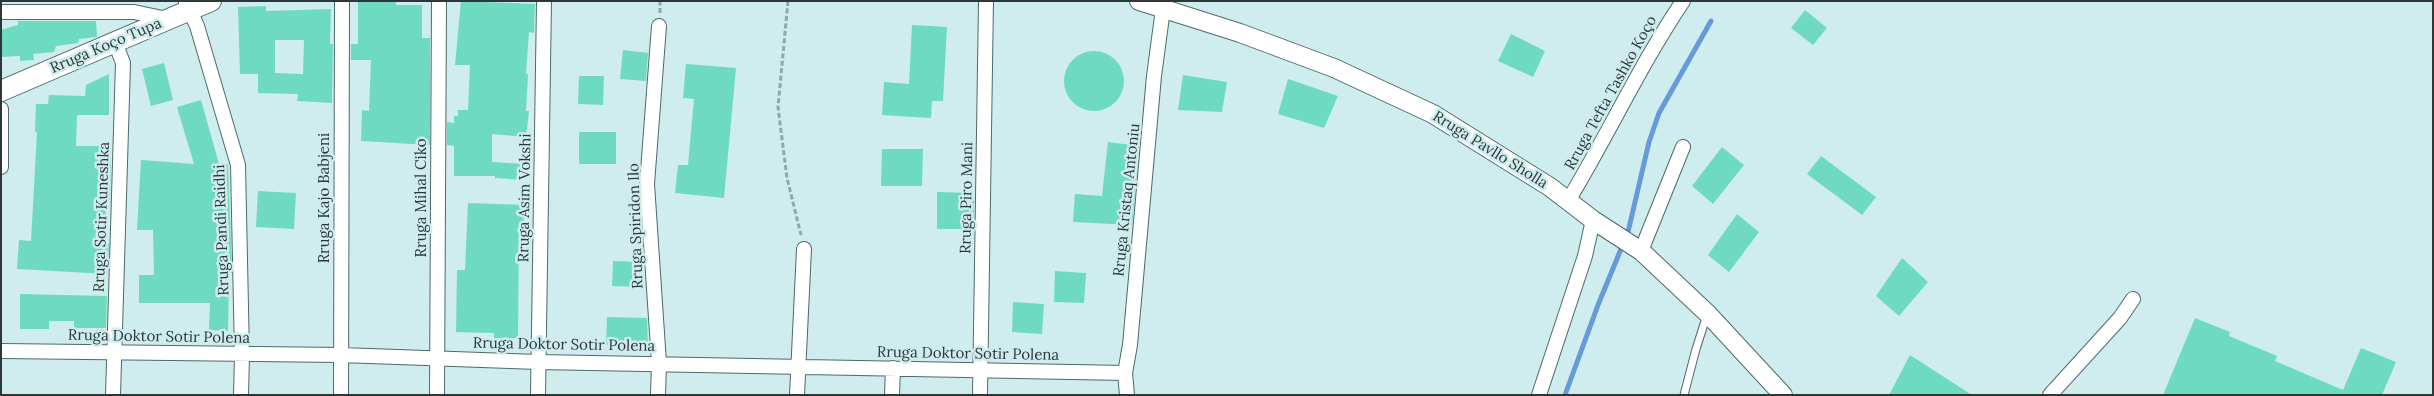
<!DOCTYPE html>
<html>
<head>
<meta charset="utf-8">
<style>
  body { margin:0 }
  #map { position:relative; width:2434px; height:396px; overflow:hidden; background:#cfecee; font-family:Lora,serif }
  canvas { display:block }
  .frame { position:absolute; inset:0; border:2px solid #2c3738; pointer-events:none }
</style>
</head>
<body>
<div id="map">
<canvas width="2434" height="396"></canvas>
<div class="frame"></div>
</div>
<script>
const ctx = document.querySelector('canvas').getContext('2d');
ctx.lineJoin = 'round';
function stroke(path, color, width, dash) { ctx.strokeStyle = color; ctx.lineWidth = width; ctx.lineCap = dash ? 'butt' : 'round'; ctx.setLineDash(dash || []); ctx.stroke(path); }
function fillPath(path, color) { ctx.fillStyle = color; ctx.fill(path, 'evenodd'); }
function write(font, color, halo, rows, align = 'center') {
  ctx.font = font + ' Lora,serif'; ctx.lineWidth = 5; ctx.setLineDash([]); ctx.textBaseline = 'middle'; ctx.strokeStyle = halo; ctx.fillStyle = color; for (const [text, x, y, turn = 0] of rows) {
    ctx.save(); ctx.translate(x, y); ctx.rotate((+turn || 0) * Math.PI / 180); ctx.textAlign = isNaN(turn) ? turn : align; if (halo) ctx.strokeText(text, 0, 0); ctx.fillText(text, 0, 0); ctx.restore();
  }
}
stroke(new Path2D(`
  M1565,395L1598,305L1628,232L1649,142L1659,113L1711,21`), '#679ad8', 5);
fillPath(new Path2D(`
  M358,1H396V5H422V38H430V145L361,141L362,110L369,111L371,60H351V44H358Z
  M461,1L535,4L534,33L529,32L526,74H528L526,111H529L526,137L492,134V162L524,164L523,180L495,178V176H454V146L447,145V122L454,123V116H458V110H468L470,65H455Z
  M266,6V11L331,9L330,44H333L332,103L297,101L298,94L258,93V74H240L238,7ZM275,40H304L303,74L275,73Z
  M1805,10L1827,28L1813,45L1791,28Z
  M18,21H96L97,37L79,39L78,43L56,46L54,52L33,54L34,60L20,61V56L1,57V30L18,25Z
  M912,25L947,27L943,101H932L931,118L882,115L884,82L909,84Z
  M1511,34L1545,51L1533,77L1498,61Z
  M623,50L648,53L646,81L620,79Z
  M1064 81a30 30 0 1 1 60 0a30 30 0 1 1-60 0Z
  M164,63L173,100L151,106L142,69Z
  M686,64L736,68L724,198L675,193L678,165H688L694,99L683,98Z
  M109,74V115H77L76,146H111L110,200H106L105,243L109,244L107,274L17,269L19,240L31,241L37,132H35L36,104H48L49,95L85,96L86,85Z
  M1183,75L1227,82L1222,112L1178,110Z
  M579,76H604L603,105L578,104Z
  M1288,79L1338,96L1324,128L1278,114Z
  M201,100L219,164H228L232,273H229L228,331L209,330L210,303H139V275H154L153,230H137L141,160L194,164L177,107Z
  M579,132H616V164H579Z
  M1108,142L1139,146L1132,225L1073,222L1075,194L1102,196Z
  M1722,147L1744,165L1713,204L1692,186Z
  M882,149H923L922,186H881Z
  M1821,156L1876,197L1862,215L1807,174Z
  M258,191L296,193L294,229L256,227Z
  M937,192L974,193V229H937Z
  M468,203L525,205L523,232H519L518,338H494V333L456,332L457,270H465Z
  M1737,214L1759,232L1729,272L1708,255Z
  M1902,258L1928,282L1899,316L1876,296Z
  M613,261L640,262L639,287L612,286Z
  M1055,271L1086,273L1084,303L1054,302Z
  M20,294L107,296L106,328H74V321H49V329H20Z
  M1013,302L1044,304L1042,334L1012,332Z
  M607,317L647,318L648,346L606,345Z
  M2195,318L2230,332L2229,336L2277,356L2275,361L2343,390L2361,348L2396,362L2382,395H2163Z
  M1910,355L1972,395H1889Z`), '#6edbc1');
const service = new Path2D(`
  M1684,395L1696,349L1707,315`);
const minor = new Path2D(`
  M186,2L197,26L238,165L242,355L241,395
  M1,12H134L167,19
  M1,109V167
  M1568,201C1608,135 1640,65 1683,1
  M1641,251L1683,147
  M1,351L341,355L538,362L1125,373
  M113,395L123,63L115,42
  M341,395L342,1
  M437,395L439,1
  M538,395L544,1
  M658,395L659,363L647,184L659,26
  M797,395L804,249
  M892,395L893,368
  M980,395L986,1
  M1127,395L1125,373L1130,345L1154,76L1163,9
  M1539,395L1585,256L1593,220
  M2050,395L2120,318L2133,299`);
const tertiary = new Path2D(`
  M1139,1L1240,33L1334,68L1433,114L1550,187L1593,220L1641,251L1708,314L1783,395`);
const secondary = new Path2D(`
  M1,91L211,1`);
stroke(service, '#4f696b', 9);
stroke(minor, '#4f696b', 16);
stroke(tertiary, '#4f696b', 20);
stroke(secondary, '#4f696b', 22);
stroke(new Path2D(`
  M788,1L778,107L787,178L801,235
  M660,13V1`), '#91a7a9', 3, [5, 2.5]);
stroke(service, '#fff', 7);
stroke(minor, '#fff', 14);
stroke(tertiary, '#fff', 18);
stroke(secondary, '#fff', 20);
write('15px', '#2c3738', '#cfecee', [
  ["Rruga Koço Tupa",106,46,-23],
  ["Rruga Tefta Tashko Koço",1611,93,-61],
  ["Rruga Pavllo Sholla",1490,150,32],
  ["Rruga Kajo Babjeni",325,198,-90],
  ["Rruga Mihal Ciko",422,198,-90],
  ["Rruga Asim Vokshi",525,198,-89],
  ["Rruga Piro Mani",967,198,-89],
  ["Rruga Kristaq Antoniu",1127,200,-84],
  ["Rruga Sotir Kuneshka",102,217,-88],
  ["Rruga Spiridon Ilo",636,226,-92],
  ["Rruga Pandi Raidhi",222,230,-92],
  ["Rruga Doktor Sotir Polena",159,337,1],
  ["Rruga Doktor Sotir Polena",564,345,1],
  ["Rruga Doktor Sotir Polena",968,354,1]
]);
</script>
</body>
</html>
